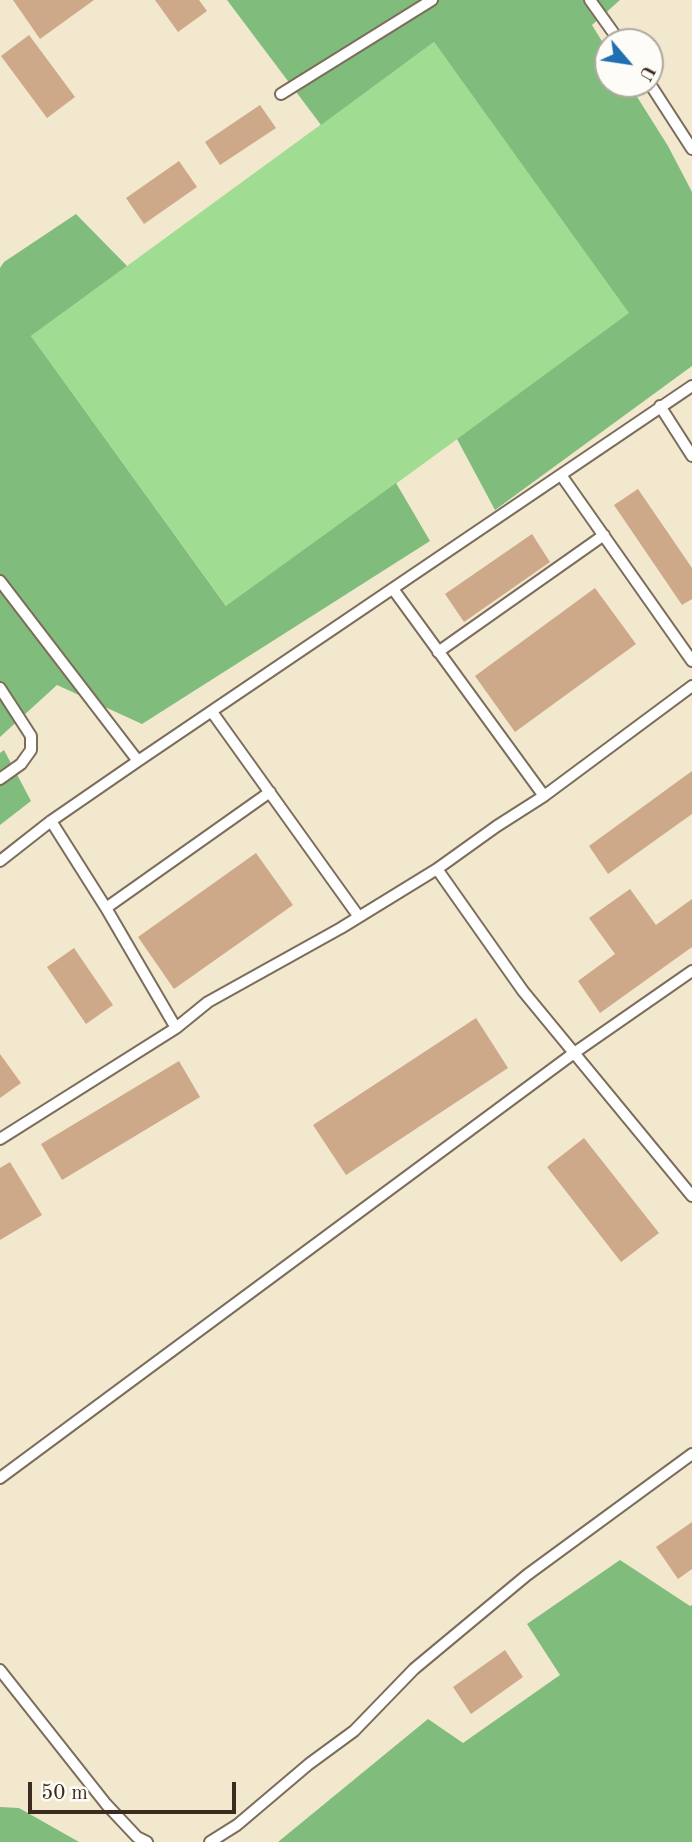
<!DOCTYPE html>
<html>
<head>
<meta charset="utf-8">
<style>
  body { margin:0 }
  #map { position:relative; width:692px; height:1842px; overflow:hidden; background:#f2e8ce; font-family:"Old Standard TT",serif }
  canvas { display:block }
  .north { position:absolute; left:594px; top:28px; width:70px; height:70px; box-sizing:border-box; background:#fdfcf7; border:2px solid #afa8a0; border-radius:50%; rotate:119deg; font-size:19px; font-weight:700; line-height:28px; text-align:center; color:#3b2a1e }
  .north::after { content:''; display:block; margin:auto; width:24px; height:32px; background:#1f6fb2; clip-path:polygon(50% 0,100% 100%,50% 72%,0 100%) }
  .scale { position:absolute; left:28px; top:1782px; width:208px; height:32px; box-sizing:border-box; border:4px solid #3b2a1e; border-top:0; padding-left:9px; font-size:21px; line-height:24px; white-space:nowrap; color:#3b2a1e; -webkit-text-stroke:5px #fdfcf7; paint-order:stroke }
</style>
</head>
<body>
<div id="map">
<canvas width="692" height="1842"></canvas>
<div class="north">U</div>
<div class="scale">50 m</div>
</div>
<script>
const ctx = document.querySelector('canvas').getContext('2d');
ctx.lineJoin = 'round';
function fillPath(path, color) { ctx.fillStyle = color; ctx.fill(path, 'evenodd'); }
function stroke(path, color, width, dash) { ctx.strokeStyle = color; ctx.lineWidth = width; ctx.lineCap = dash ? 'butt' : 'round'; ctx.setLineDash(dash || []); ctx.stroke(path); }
fillPath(new Path2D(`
  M434,42L630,313L227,607L31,336Z`), '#a0dd92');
fillPath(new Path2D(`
  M227,0H620L592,25L608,51V84H629L668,146L692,192V366L495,510L457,439L629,313L434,42L321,125Z
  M76,214L127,266L31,336L226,606L396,483L430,541L142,724L57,685L0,737V268L4,262Z
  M4,750L31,801L0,825V753Z
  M620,1560L690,1606L692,1605V1842H278L428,1719L463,1743L560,1675L527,1624Z
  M0,1807L19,1808L79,1842H0Z`), '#80bc7c');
fillPath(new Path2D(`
  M13,0H94L40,39Z
  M155,0H199L207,11L178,32Z
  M29,35L75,97L47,118L1,56Z
  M260,105L276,128L220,165L205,142Z
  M179,161L197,187L144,224L126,198Z
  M638,489L692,568V599L682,605L614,505Z
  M532,534L550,562L464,622L445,594Z
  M595,588L636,644L515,732L475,676Z
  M692,771V814L608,874L589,846Z
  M256,853L293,905L174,989L138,937Z
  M630,889L656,925L692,899V947L600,1013L578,981L615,954L589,918Z
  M74,948L113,1005L86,1024L47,967Z
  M476,1018L508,1068L346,1175L313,1125Z
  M0,1054L21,1083L0,1098Z
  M179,1061L200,1097L62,1180L41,1144Z
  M584,1138L659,1233L621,1262L547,1167Z
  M10,1162L42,1215L0,1240V1168Z
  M692,1522V1569L678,1579L656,1547Z
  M505,1650L523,1677L471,1714L453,1687Z`), '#cda889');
const service = new Path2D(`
  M590,0L620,42
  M650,84L692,149
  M281,94L432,0
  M660,406L692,456
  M561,475L692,661
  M0,581L138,761
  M393,589L544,796
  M438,652L604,535
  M0,688L31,736V750L21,764L0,779
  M212,712L359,917
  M51,821L106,908L176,1028L208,1002L341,928L437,869L523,991L692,1196
  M0,861L51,821L138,761L692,386
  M437,869L497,826L544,796L692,686
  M106,908L270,792
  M0,1139L176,1028
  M0,1478L574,1053L692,971
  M0,1670L106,1804L137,1837L147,1842
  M210,1842L237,1825L309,1764L354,1731L414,1669L527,1575L692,1454`);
stroke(service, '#7b6c5c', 14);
stroke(service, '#fff', 10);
</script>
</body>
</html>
